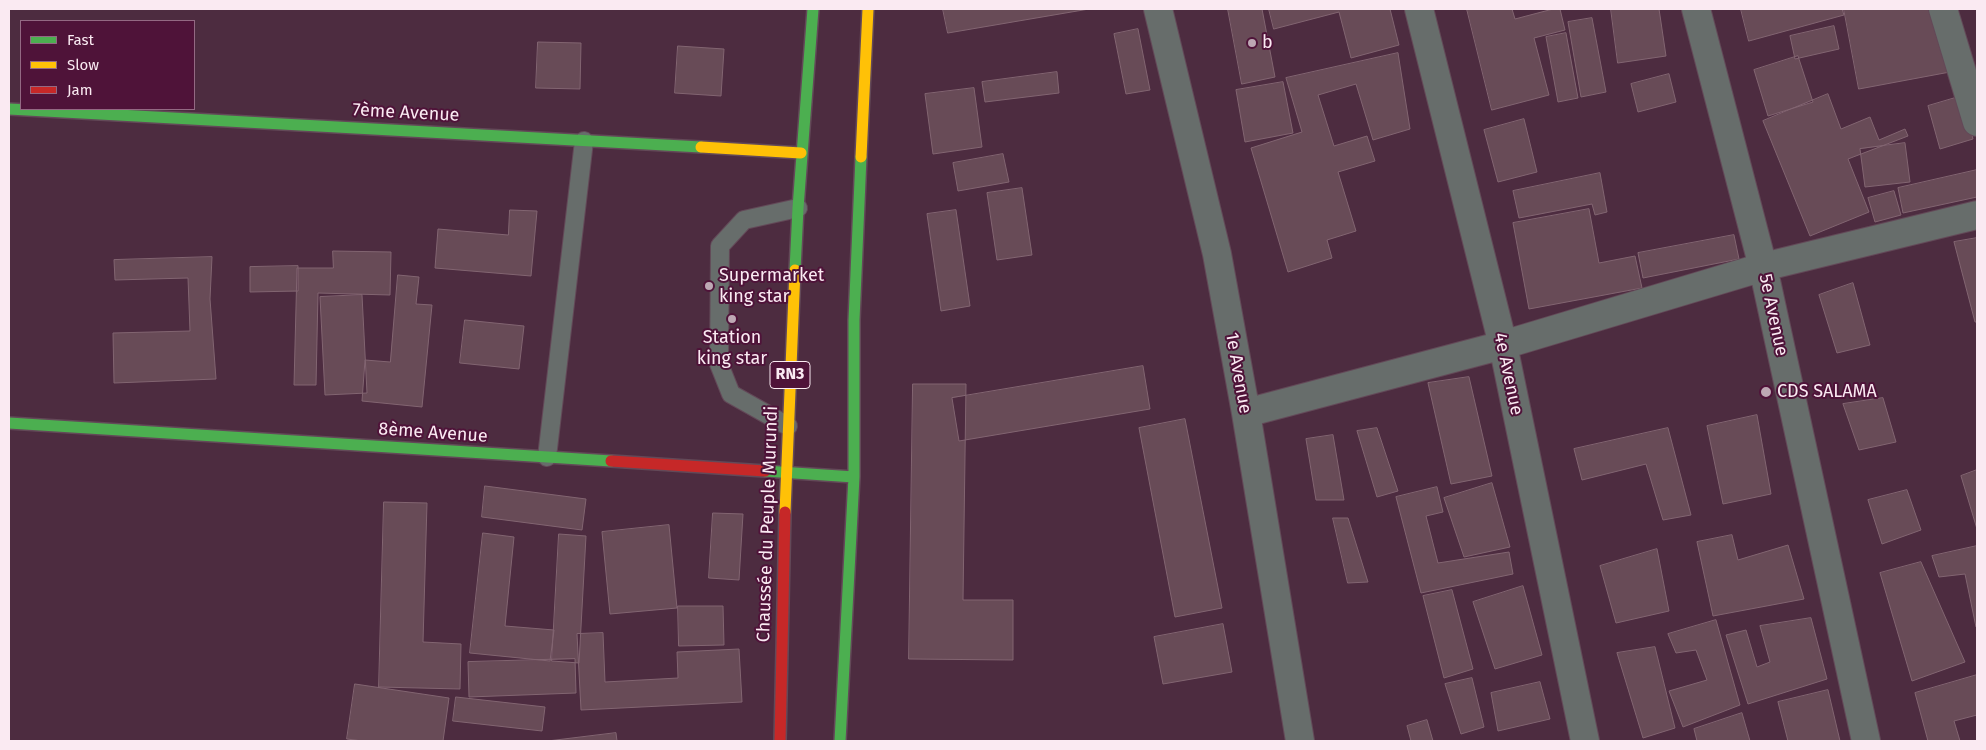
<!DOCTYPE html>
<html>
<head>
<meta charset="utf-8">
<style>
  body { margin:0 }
  #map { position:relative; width:1986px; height:750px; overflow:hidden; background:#4d2c40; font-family:"Fira Sans",sans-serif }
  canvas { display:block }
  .frame { position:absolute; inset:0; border:10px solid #faeaf2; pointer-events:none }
  .legend { position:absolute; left:20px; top:20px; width:175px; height:90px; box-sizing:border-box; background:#4f1339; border:1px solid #936983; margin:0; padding:6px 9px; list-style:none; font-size:15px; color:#faeaf2 }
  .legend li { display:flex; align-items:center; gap:10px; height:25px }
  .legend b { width:25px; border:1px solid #936983 }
</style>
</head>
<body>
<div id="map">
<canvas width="1986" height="750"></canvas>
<div class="frame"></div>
<ul class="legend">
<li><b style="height:6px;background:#4caf50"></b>Fast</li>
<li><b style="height:6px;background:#ffc107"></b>Slow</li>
<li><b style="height:6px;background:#c62828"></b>Jam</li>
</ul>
</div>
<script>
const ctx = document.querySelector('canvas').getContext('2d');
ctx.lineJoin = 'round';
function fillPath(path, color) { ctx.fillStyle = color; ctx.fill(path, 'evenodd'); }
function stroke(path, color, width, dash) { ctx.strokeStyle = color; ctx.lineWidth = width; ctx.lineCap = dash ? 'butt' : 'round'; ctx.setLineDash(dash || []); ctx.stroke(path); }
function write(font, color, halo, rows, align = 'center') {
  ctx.font = font + ' "Fira Sans",sans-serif'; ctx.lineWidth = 4; ctx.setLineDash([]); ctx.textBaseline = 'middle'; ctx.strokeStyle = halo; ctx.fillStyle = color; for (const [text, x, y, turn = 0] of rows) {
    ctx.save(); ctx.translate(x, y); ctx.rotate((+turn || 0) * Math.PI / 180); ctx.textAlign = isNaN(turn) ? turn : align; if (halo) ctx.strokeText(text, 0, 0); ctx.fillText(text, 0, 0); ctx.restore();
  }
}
const building = new Path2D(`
  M943,9H1089L948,33Z
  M1228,9H1262L1275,77L1242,84Z
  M1269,9H1390L1399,45L1351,58L1339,12L1274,29Z
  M1467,9H1512L1515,19L1553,9H1560L1565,30L1534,38L1549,95L1492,110Z
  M1611,9H1659L1666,56L1618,63Z
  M1741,9H1842L1844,15L1749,41Z
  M1844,9H1939L1950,72L1859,89Z
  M1592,18L1606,92L1581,97L1568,22Z
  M1834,26L1839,49L1795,59L1790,36Z
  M1138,29L1150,90L1126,94L1114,34Z
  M1566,33L1578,98L1558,102L1546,37Z
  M538,42L581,43L580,89L536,88Z
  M678,46L724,49L721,96L675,93Z
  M1398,53L1410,129L1373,140L1356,84L1318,95L1334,146L1367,136L1375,161L1338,172L1356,231L1327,240L1332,258L1288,272L1251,148L1302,132L1286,78Z
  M1798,56L1813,102L1768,116L1754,70Z
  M1057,72L1059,93L985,102L982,82Z
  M1669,74L1676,102L1638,112L1631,84Z
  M1283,82L1293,133L1245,142L1236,90Z
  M974,88L982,147L933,154L925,94Z
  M1828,94L1841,129L1870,117L1879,140L1905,129L1908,136L1848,159L1869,212L1810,236L1763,121Z
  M1962,96L1973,139L1940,149L1928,106Z
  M1524,119L1537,172L1498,182L1484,130Z
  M1905,143L1910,182L1865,187L1860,149Z
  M1003,154L1009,182L958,191L953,163Z
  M1977,170V197L1903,213L1898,188Z
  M1600,173L1607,212L1595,215L1592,204L1519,218L1513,191Z
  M1022,188L1032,255L997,260L987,193Z
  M1894,191L1901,215L1875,222L1868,198Z
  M1589,209L1599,263L1635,256L1642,288L1529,309L1513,223Z
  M510,210L537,211L531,276L435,268L438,229L508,235Z
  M956,210L970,306L941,311L927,214Z
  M1734,235L1739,259L1643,278L1638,253Z
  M1977,238V322H1975L1954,242Z
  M333,251L391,252L390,295L318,293L316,385H294L297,268H333Z
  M212,257L210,299L216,379L114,383L113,333L190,331L188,278L115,280L114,260Z
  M298,266V291L250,292V267Z
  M398,275L419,277L416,304L432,305L422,407L362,401L365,360L390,362Z
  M1853,283L1870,345L1837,353L1819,295Z
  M362,295L367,393L325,395L320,297Z
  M465,320L524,326L519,369L460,363Z
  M1143,366L1150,409L959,441L952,398Z
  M1469,377L1492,476L1451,484L1428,383Z
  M913,384H966L963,600H1013V660L909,659Z
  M1883,398L1896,442L1859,450L1843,404Z
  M1757,415L1771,494L1723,504L1707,426Z
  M1185,419L1222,608L1175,617L1139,428Z
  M1377,428L1398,491L1377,497L1357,431Z
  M1668,428L1691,515L1663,520L1646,464L1582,480L1574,449Z
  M1333,435L1344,500H1316L1306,439Z
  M1977,470V529L1961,476Z
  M1492,483L1510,547L1464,557L1444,498Z
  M485,486L586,499L582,530L482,517Z
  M1437,487L1443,512L1426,516L1438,563L1509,552L1513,574L1421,593L1396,497Z
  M1907,490L1921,530L1882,544L1868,500Z
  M384,502L427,503L423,642L461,644L460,689L379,687Z
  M713,513L743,514L739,580L709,578Z
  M1333,518H1348L1368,582L1348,583Z
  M669,525L677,608L610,614L602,532Z
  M483,533L514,537L505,626L554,630L550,661L470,653Z
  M559,534L586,536L579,663L552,661Z
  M1732,535L1738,560L1788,545L1804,599L1713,616L1697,542Z
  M1977,546V627H1976L1965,574L1939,577L1932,556Z
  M1657,549L1669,611L1616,623L1600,566Z
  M1921,562L1965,662L1912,681L1880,573Z
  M1523,586L1542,655L1495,669L1473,602Z
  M1452,590L1473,669L1444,678L1423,596Z
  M678,606H723L724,645L679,646Z
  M1811,618L1827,679L1748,704L1726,635L1746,630L1757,667L1770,662L1760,626Z
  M1716,620L1740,705L1683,727L1669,691L1707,680L1696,650L1676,653L1668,634Z
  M1223,624L1232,672L1163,684L1154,637Z
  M603,633L605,682L678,678L677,652L739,649L742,702L581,710L577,634Z
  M1655,647L1675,728L1643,738L1617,653Z
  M575,659L576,693L469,697L468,662Z
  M1977,675V715L1954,721L1960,741H1928L1915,693Z
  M1472,678L1484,727L1461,734L1445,684Z
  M1540,682L1550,719L1498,731L1491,693Z
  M355,684L449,698L443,741H362L347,739Z
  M1828,690L1840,741H1788L1778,702Z
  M456,697L545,707L542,731L453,721Z
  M1742,713L1750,741H1697L1694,729Z
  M1427,720L1433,741H1411L1407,726Z
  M616,733L617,741H548Z`);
fillPath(building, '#684b57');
stroke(building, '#826571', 1);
const lane = new Path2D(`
  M788,426L731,394L719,364L720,246L744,220L798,208
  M547,457L584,141`);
const street = new Path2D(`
  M1158,9L1217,254L1246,413L1300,741
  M1419,9L1503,345L1585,741
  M1696,9L1763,267L1866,741
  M1943,9L1977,122
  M1246,413L1503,345L1763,267L1977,215`);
const fast = new Path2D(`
  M9,109L701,147
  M795,270L798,208L813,9
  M9,423L611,461
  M765,471L854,477
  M840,741L854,477V320L861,157`);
const slow = new Path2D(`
  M701,147L801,153
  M861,157L868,9
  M785,512L795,270`);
const jam = new Path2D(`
  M611,461L765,471
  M780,741L785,512`);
stroke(lane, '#634958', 20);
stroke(street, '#634958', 30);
stroke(fast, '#634958', 14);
stroke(slow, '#634958', 14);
stroke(jam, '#634958', 14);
stroke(lane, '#676d6b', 18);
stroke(street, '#676d6b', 28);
stroke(fast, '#4caf50', 11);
stroke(slow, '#ffc107', 11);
stroke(jam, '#c62828', 11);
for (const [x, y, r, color] of [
  [1252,43,5,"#bda8b4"],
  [709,286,5,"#bda8b4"],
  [732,319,5,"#bda8b4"],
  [1766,392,6,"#bda8b4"]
]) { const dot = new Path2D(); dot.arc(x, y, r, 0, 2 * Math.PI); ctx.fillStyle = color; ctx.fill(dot); stroke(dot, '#4f1339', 2); }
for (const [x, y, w] of [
  [790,375,40]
]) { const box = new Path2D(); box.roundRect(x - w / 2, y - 13.5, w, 27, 4); ctx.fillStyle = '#4f1339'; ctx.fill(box); stroke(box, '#faeaf2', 1); }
write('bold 16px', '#faeaf2', null, [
  ["RN3",790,375]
]);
write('18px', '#faeaf2', '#4f1339', [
  ["b",1262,43],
  ["Supermarket",719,276],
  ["king star",719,297],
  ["Station",732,338,"center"],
  ["king star",732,359,"center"],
  ["CDS SALAMA",1777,392]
], 'left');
write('18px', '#faeaf2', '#4f1339', [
  ["7ème Avenue",406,113,3],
  ["5e Avenue",1773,315,78],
  ["1e Avenue",1238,373,80],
  ["4e Avenue",1508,374,78],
  ["8ème Avenue",433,433,4],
  ["Chaussée du Peuple Murundi",768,524,-88]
]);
</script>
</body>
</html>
